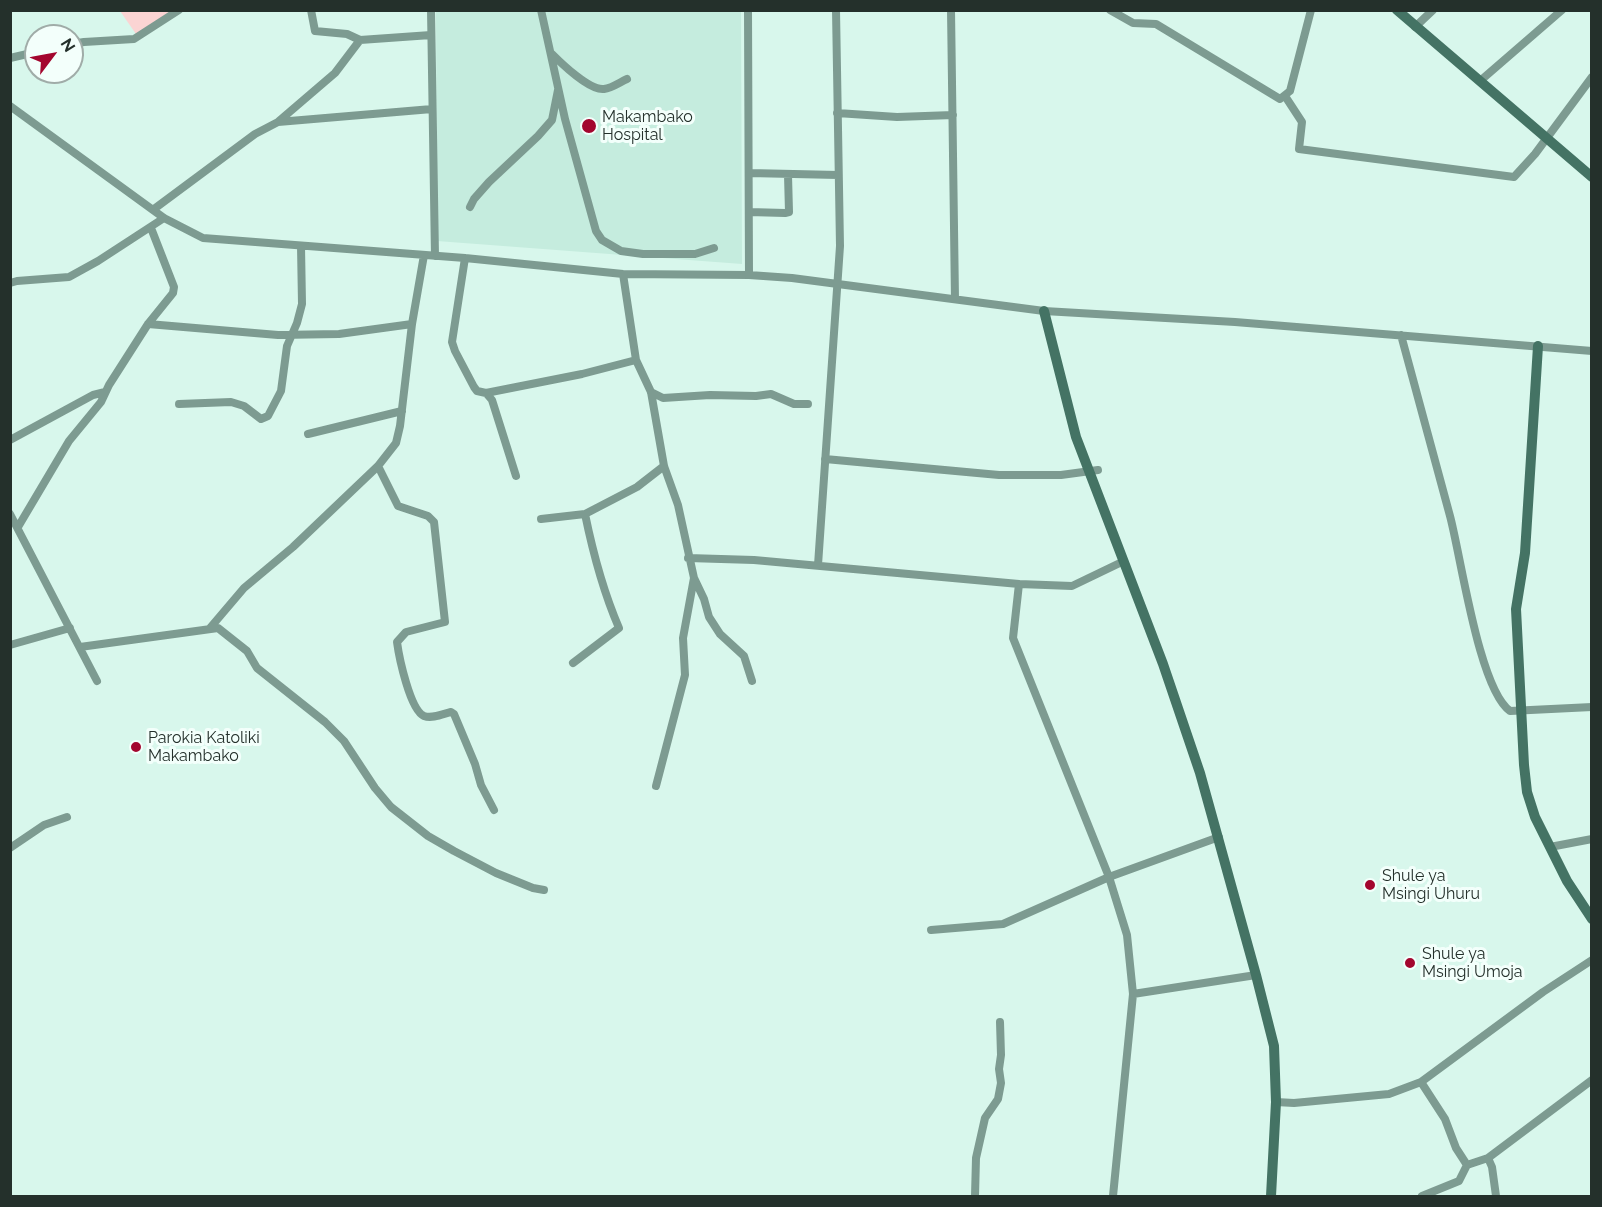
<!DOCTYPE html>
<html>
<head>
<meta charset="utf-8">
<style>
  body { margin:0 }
  #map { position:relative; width:1602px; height:1207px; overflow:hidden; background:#d8f7ec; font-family:Raleway,sans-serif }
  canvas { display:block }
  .frame { position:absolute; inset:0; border:12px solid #24302b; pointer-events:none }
  .north { position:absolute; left:24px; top:24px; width:60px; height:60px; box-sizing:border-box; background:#f3fffb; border:2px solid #a0aca8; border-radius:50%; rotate:58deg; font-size:16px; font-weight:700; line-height:24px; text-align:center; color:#24302b }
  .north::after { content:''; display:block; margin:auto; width:21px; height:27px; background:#a3062e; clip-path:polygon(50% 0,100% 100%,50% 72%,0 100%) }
</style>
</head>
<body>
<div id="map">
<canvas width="1602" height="1207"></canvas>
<div class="frame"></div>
<div class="north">N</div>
</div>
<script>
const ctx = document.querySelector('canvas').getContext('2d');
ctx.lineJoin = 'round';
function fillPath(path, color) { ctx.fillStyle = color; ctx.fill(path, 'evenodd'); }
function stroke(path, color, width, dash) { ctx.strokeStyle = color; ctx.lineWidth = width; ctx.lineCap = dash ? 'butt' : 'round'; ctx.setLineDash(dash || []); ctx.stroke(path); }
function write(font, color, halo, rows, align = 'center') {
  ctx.font = font + ' Raleway,sans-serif'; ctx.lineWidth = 6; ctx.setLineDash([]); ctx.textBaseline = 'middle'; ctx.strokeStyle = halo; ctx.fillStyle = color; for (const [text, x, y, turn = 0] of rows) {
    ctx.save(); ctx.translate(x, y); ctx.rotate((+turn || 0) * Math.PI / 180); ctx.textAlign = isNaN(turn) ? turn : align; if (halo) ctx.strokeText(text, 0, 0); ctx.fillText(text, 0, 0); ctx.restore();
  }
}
fillPath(new Path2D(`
  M436,11H741L742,264L437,241Z`), '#c5ecde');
fillPath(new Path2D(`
  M120,11H171L136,34Z`), '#fbd4d3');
stroke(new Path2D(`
  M311,10L315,31L347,34L360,40
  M431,10L435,256
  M541,10L565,119L596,231L602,240L621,251L643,254H695L714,248
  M748,10L749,275
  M951,10L955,299
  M1110,10L1133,23L1156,24L1280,99L1290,91L1311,10
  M1415,27L1433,10
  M72,44L84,42L134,39L179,10
  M552,54C562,64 590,91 604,89C612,88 620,82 627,79
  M10,58L36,52
  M1480,81L1562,10
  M1285,96L1302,122L1299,149L1514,177L1535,154L1592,77
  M10,106L164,218L203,238L465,258L623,274L749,275L792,278L1044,311L1235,322L1592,351
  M837,113L897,117L953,115
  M279,121L335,73L360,40L431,35
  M749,173L838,175
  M470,207L474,199L489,182L538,136L552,120L558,90
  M154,209L255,134L278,122L432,109
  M749,212L785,213L789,212L788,175
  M465,258L452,342L455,351L474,387L477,391L486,393L492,400L516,476
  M623,274L636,360L651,392L664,466L678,505L694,578L683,638L685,675L656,786
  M10,283L17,281L69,277L98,261L164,218
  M148,324L278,335L339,334L412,324
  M1401,335C1417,396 1434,456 1450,516C1461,557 1479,689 1510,711L1592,707
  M651,392L663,398L710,395L756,396L771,394L794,404H808
  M486,393L582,374L636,360
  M179,404L231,402L244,406L261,419L268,416L281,391L287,346L297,323L302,304L301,246
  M308,434L402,411
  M10,440L93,395L105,392
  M825,459L999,475H1061L1098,470
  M378,466L398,506L428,516L434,522L445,622L406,632L397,642C399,657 410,710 424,716C432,719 443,714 451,712L454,714L475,764L481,785L494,810
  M10,514L97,681
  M541,519L585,514L637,487L664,466
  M18,527L69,441L101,402L109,385L148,324L173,293L174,287L151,228
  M688,558L754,560L1019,584L1072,586L1124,561
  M818,565L840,246L836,10
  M694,578L704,599L709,617L720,634L744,656L752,681
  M1019,584L1013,638L1109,877L1127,935L1133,994L1113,1196
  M210,628L244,588L293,547L378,466L396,443L400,426L412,324L424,255
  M10,645L70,628
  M80,647L218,628L247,651L257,668L325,722L344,741L375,788L391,807L428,836L454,851L496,873L533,888L544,890
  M573,663L619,628C603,591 593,553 585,514
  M1550,847L1592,839
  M10,848L44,825L67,817
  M931,930L1003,924L1109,877L1219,837
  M1133,994L1256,975
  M1421,1082L1445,1119L1456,1148L1467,1165
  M1276,1102L1294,1103L1389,1094L1421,1082L1543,992L1592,960
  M1488,1158L1492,1167L1496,1196
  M975,1196L976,1158L985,1118L998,1099L1001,1083L999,1069L1001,1055L1000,1022
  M1422,1196L1459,1181L1467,1165L1488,1158L1592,1080`), '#7d9b91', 8);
stroke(new Path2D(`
  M1397,10L1592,177
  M1044,311L1076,437L1163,664L1200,773L1256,975L1274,1046L1276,1102L1271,1196
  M1538,346L1525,553L1516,609L1524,765L1527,792L1535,817L1567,881L1592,919`), '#447364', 10);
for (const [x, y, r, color] of [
  [589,126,8,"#a3062e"],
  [136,747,6,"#a3062e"],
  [1370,885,6,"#a3062e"],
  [1410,963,6,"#a3062e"]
]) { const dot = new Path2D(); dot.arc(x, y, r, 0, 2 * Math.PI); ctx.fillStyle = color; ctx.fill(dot); stroke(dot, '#f3fffb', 2); }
write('16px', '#24302b', '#f3fffb', [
  ["Makambako",602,117],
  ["Hospital",602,135],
  ["Parokia Katoliki",148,738],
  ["Makambako",148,756],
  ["Shule ya",1382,876],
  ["Msingi Uhuru",1382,894],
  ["Shule ya",1422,954],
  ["Msingi Umoja",1422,972]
], 'left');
</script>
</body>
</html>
